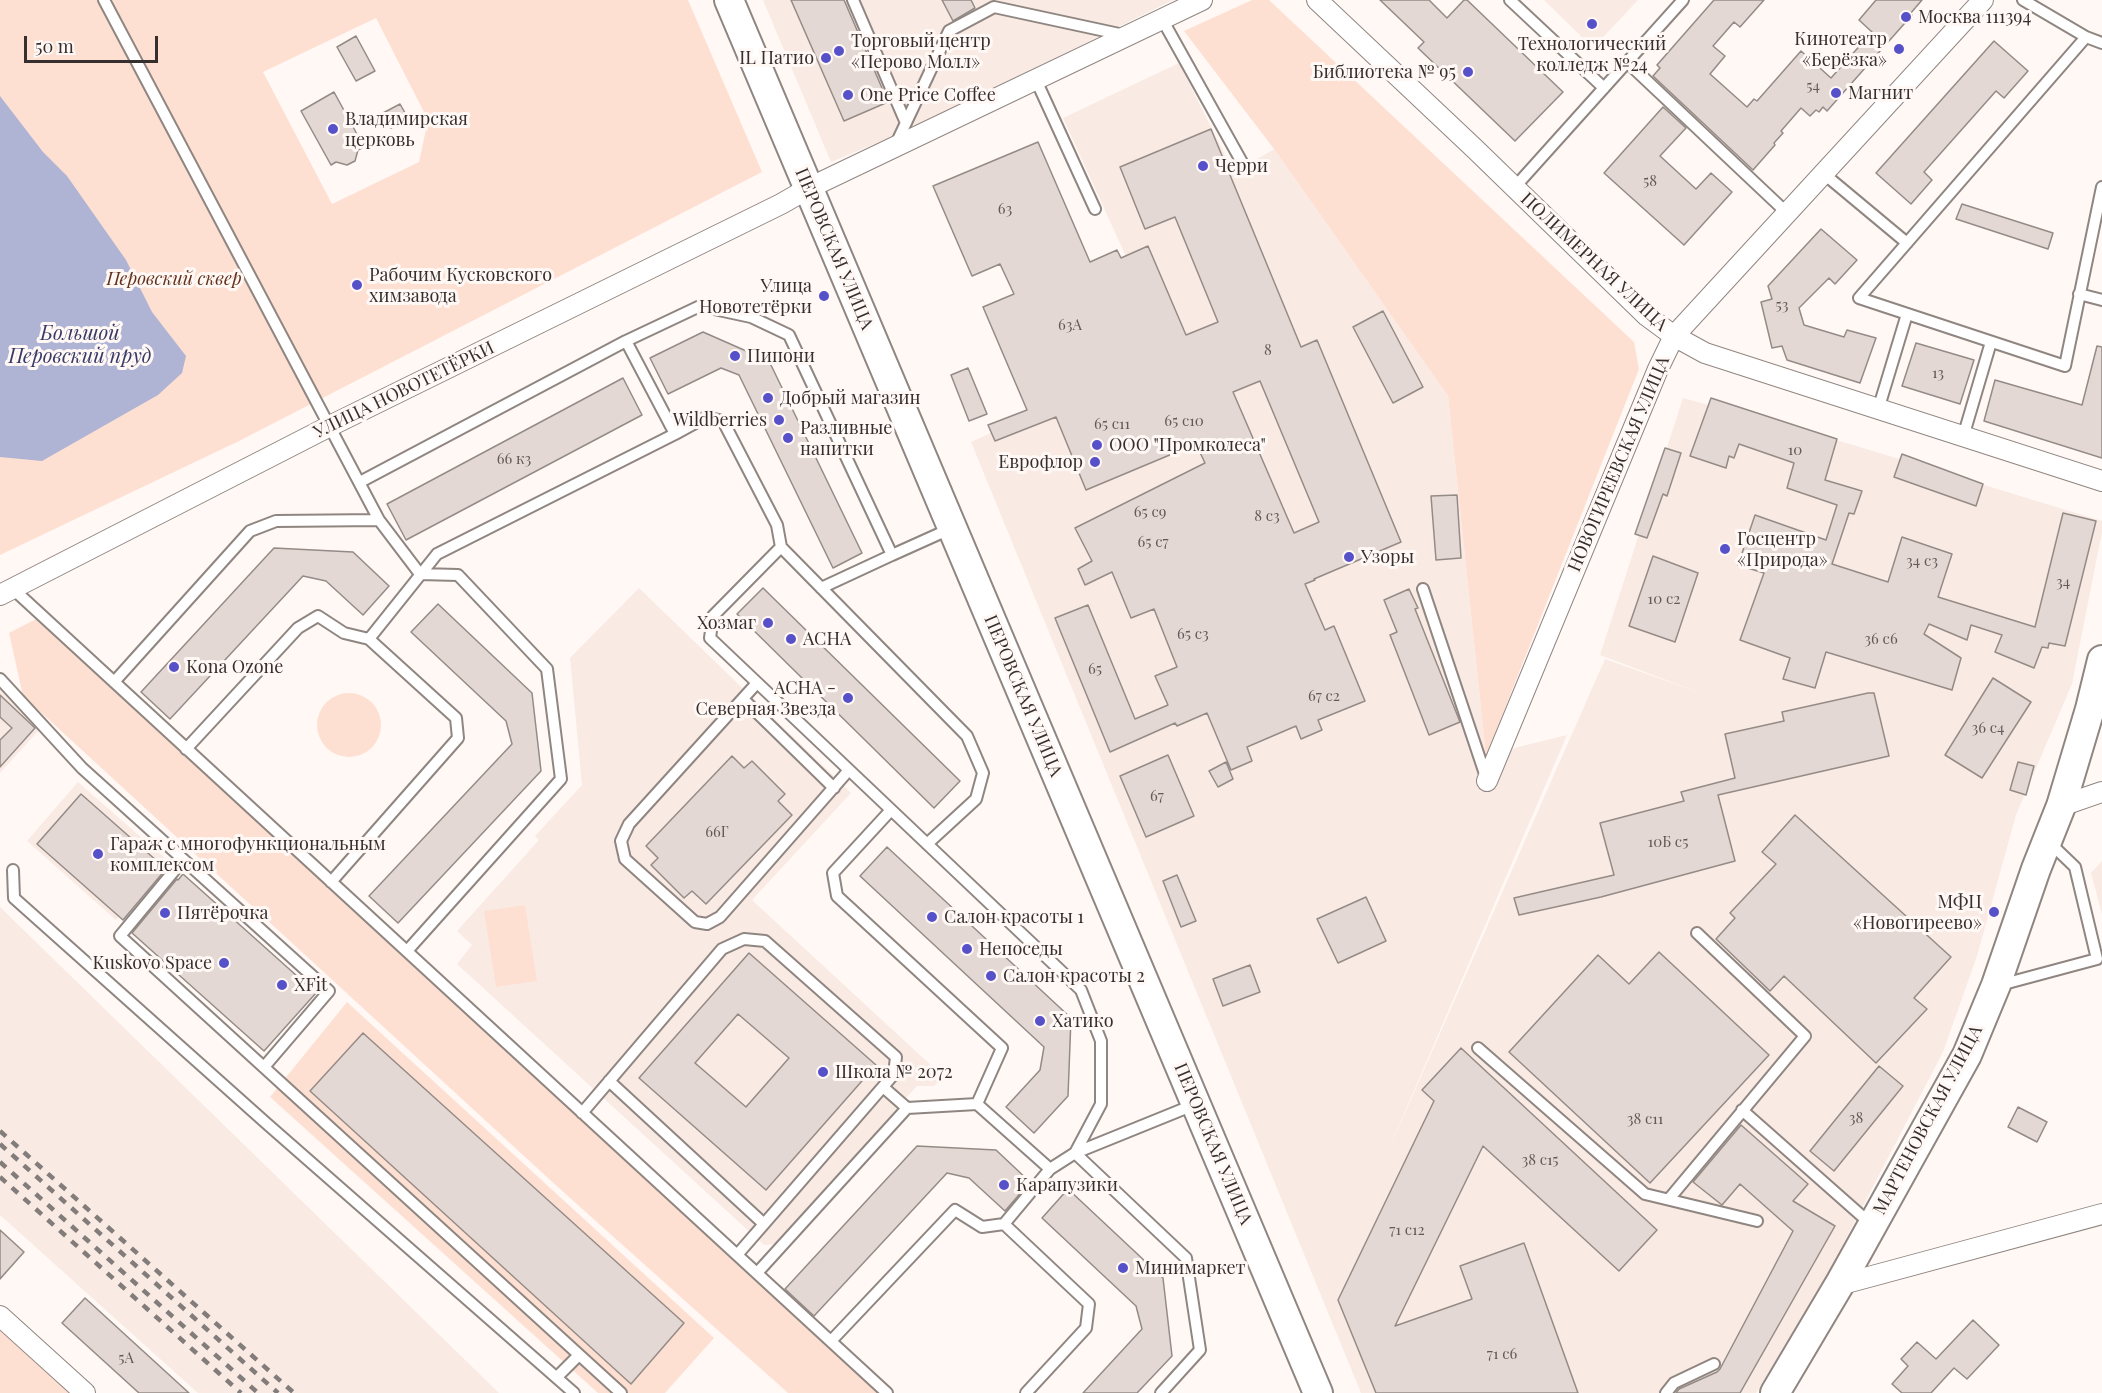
<!DOCTYPE html>
<html>
<head>
<meta charset="utf-8">
<style>
  body { margin:0 }
  #map { position:relative; width:2102px; height:1393px; overflow:hidden; background:#fff8f5; font-family:"Playfair Display",serif }
  canvas { display:block }
  .scale { position:absolute; left:24px; top:36px; width:134px; height:27px; box-sizing:border-box; border:3px solid #35302f; border-top:0; padding-left:8px; font-size:18px; line-height:21px; white-space:nowrap; color:#35302f; -webkit-text-stroke:4px #fff8f5; paint-order:stroke }
</style>
</head>
<body>
<div id="map">
<canvas width="2102" height="1393"></canvas>
<div class="scale">50 m</div>
</div>
<script>
const ctx = document.querySelector('canvas').getContext('2d');
ctx.lineJoin = 'round';
function fillPath(path, color) { ctx.fillStyle = color; ctx.fill(path, 'evenodd'); }
function stroke(path, color, width, dash) { ctx.strokeStyle = color; ctx.lineWidth = width; ctx.lineCap = dash ? 'butt' : 'round'; ctx.setLineDash(dash || []); ctx.stroke(path); }
function write(font, color, halo, rows, align = 'center') {
  ctx.font = font + ' "Playfair Display",serif'; ctx.lineWidth = 6; ctx.setLineDash([]); ctx.textBaseline = 'middle'; ctx.strokeStyle = halo; ctx.fillStyle = color; for (const [text, x, y, turn = 0] of rows) {
    ctx.save(); ctx.translate(x, y); ctx.rotate((+turn || 0) * Math.PI / 180); ctx.textAlign = isNaN(turn) ? turn : align; if (halo) ctx.strokeText(text, 0, 0); ctx.fillText(text, 0, 0); ctx.restore();
  }
}
fillPath(new Path2D(`
  M763,0H1173L913,128L831,162Z
  M1544,0H1638L1593,48Z
  M1179,63L1234,173L1274,149L1448,396L1486,755L1567,735L1382,1165L1605,659L1703,694L1600,655L1683,398L1850,444L2102,521V532L2072,684L2016,815L1977,956L1943,1052L1825,1279L1756,1393H1361L971,442L1169,351L1063,118Z
  M639,588L851,793L752,900L935,1069L940,1064L948,1072L934,1086H917L775,1244L764,1245L457,964L472,945L457,931L539,840L535,836L582,785L570,658Z
  M0,685L40,729L0,773Z
  M78,782L168,861L116,920L27,841Z
  M2102,861V914L2091,873Z
  M0,907L499,1393H198L0,1215Z`), '#faeae4');
fillPath(new Path2D(`
  M0,0H688L762,172L239,441L0,555ZM376,18L428,120L419,162L332,204L263,72Z
  M1252,0H1269L1634,342L1639,369L1486,756L1448,396L1274,149L1184,31Z
  M36,619L879,1393H788L560,1189L23,696L9,633Z
  M317 725a32 32 0 1 1 64 0a32 32 0 1 1-64 0Z
  M525,905L537,981L496,987L484,911Z
  M347,1002L714,1338L665,1393H598L270,1097Z
  M0,1324L78,1393H0Z`), '#fee0d3');
fillPath(new Path2D(`
  M0,96L43,152L67,176L126,260L152,312L186,356L182,373L158,395L42,461L0,457Z`), '#afb3d4');
const building = new Path2D(`
  M791,0H844L888,102L844,121Z
  M942,0H971L975,8L953,21Z
  M1380,0H1429L1447,18L1464,0H1467L1563,92L1515,141L1418,48L1424,42Z
  M1714,0H1764L1740,27L1734,22L1713,46L1725,56L1710,74L1747,107L1754,99L1757,101L1801,51L1831,78L1872,32L1859,20L1876,0H1922L1910,14L1912,15L1827,111L1823,107L1819,112L1816,110L1810,116L1801,108L1781,131L1783,133L1774,143L1775,145L1753,170L1653,76L1660,68L1657,65Z
  M356,36L375,71L356,81L337,47Z
  M1994,41L2028,71L2004,98L1996,91L1924,172L1932,180L1911,204L1876,173Z
  M334,92L364,147L358,150L355,161L347,165L336,162L331,165L301,111Z
  M400,104L408,118L391,128L383,113Z
  M1663,107L1686,128L1660,156L1696,189L1711,173L1732,192L1684,245L1604,173Z
  M1211,129L1301,347L1317,340L1401,542L1314,579L1315,580L1305,584L1325,630L1334,626L1365,701L1318,720L1322,730L1301,739L1296,726L1247,747L1252,761L1231,770L1207,713L1177,726L1175,723L1110,752L1055,618L1088,605L1135,719L1168,705L1155,676L1177,667L1154,609L1131,618L1112,572L1085,585L1078,569L1092,561L1075,528L1205,463L1196,444L1086,490L1056,417L995,441L988,425L1027,410L983,307L1014,294L1000,264L972,276L933,186L1038,142L1090,262L1117,250L1121,258L1148,246L1186,335L1218,322L1175,217L1145,229L1120,167ZM1260,381L1319,522L1294,533L1233,392Z
  M1962,204L2053,233L2048,249L1956,219Z
  M1821,229L1857,260L1835,284L1829,278L1799,308L1804,325L1844,337L1847,330L1876,338L1860,383L1787,360L1782,346L1772,348L1761,302L1772,299L1768,286Z
  M1383,311L1423,387L1393,403L1353,327Z
  M703,332L769,361L862,553L833,568L739,375L721,368L668,394L650,358Z
  M1916,343L1974,360L1960,404L1902,386Z
  M2097,346L2102,347V458L1984,421L1995,380L2082,405Z
  M968,368L987,414L969,421L951,375Z
  M623,378L642,415L406,540L387,504Z
  M1711,398L1837,439L1825,480L1862,491L1854,514L1849,513L1832,564L1888,582L1902,537L1952,554L1938,597L2035,627L2063,513L2096,521L2065,646L2049,643L2048,648L2042,647L2034,668L1995,652L2002,635L1971,625L1967,640L1929,624L1924,634L1961,658L1952,690L1826,652L1815,688L1783,679L1790,658L1740,640L1764,573L1738,565L1755,515L1826,540L1837,505L1787,488L1794,463L1739,444L1734,458L1729,456L1726,468L1690,456Z
  M1665,448L1681,453L1667,496L1663,494L1647,538L1635,534Z
  M1902,454L1983,484L1976,506L1894,477Z
  M1457,495L1461,558L1436,560L1431,496Z
  M274,548L353,552L389,586L363,615L326,581L303,576L170,719L141,692Z
  M1653,556L1698,573L1675,642L1629,626Z
  M763,588L960,781L934,808L737,614Z
  M1409,589L1418,608L1415,609L1460,722L1429,735L1390,635L1397,632L1384,600Z
  M438,604L532,693L541,771L398,923L369,896L512,744L506,721L411,632Z
  M1993,678L2031,702L1982,778L1945,755Z
  M1868,693H1874L1889,756L1718,795L1735,861L1601,897L1519,915L1514,898L1614,875L1600,823L1684,801L1681,792L1735,778L1725,734L1784,721L1782,712Z
  M0,695L35,728L0,767V740L12,728L0,717Z
  M1168,755L1194,816L1146,837L1120,776Z
  M732,756L744,768L752,761L785,794L778,801L792,815L706,904L692,891L684,898L651,865L658,858L646,846Z
  M1226,762L1233,779L1218,787L1209,771Z
  M2018,762L2034,766L2026,795L2010,790Z
  M81,794L166,869L123,920L37,844Z
  M1795,815L1951,957L1914,998L1927,1009L1876,1063L1784,976L1770,991L1716,939L1735,918L1730,913L1776,864L1762,852Z
  M887,847L1071,1018L1068,1096L1034,1133L1006,1107L1040,1070L1044,1047L860,876Z
  M183,874L316,993L264,1051L132,933L177,879L178,880Z
  M1177,875L1196,921L1181,927L1163,881Z
  M1366,897L1386,941L1338,963L1317,919Z
  M1659,952L1769,1055L1650,1183L1509,1052L1598,955L1629,984Z
  M749,953L876,1065L766,1190L639,1078ZM738,1014L789,1058L746,1107L695,1063Z
  M1250,965L1260,992L1223,1006L1213,979Z
  M363,1033L684,1323L631,1384L310,1091Z
  M1461,1048L1657,1230L1619,1271L1483,1146L1395,1326L1472,1299L1460,1266L1524,1243L1578,1393H1376L1338,1300L1434,1101L1422,1090Z
  M1879,1066L1903,1086L1834,1171L1810,1151Z
  M2018,1107L2047,1122L2037,1142L2008,1127Z
  M1741,1125L1808,1184L1793,1201L1835,1226L1740,1393H1676L1679,1389L1717,1372L1720,1369L1793,1231L1740,1184L1722,1205L1693,1182Z
  M917,1146L996,1150L1030,1182L1005,1211L969,1178L947,1173L814,1316L785,1289Z
  M1068,1189L1163,1278L1172,1356L1137,1393H1083L1142,1329L1136,1306L1042,1218Z
  M0,1230L24,1252L0,1279Z
  M85,1298L189,1393H139L62,1323Z
  M1973,1320L1999,1345L1967,1379L1954,1368L1931,1393H1902L1892,1384L1908,1366L1901,1359L1917,1342L1936,1359Z`);
fillPath(building, '#e4d8d4');
stroke(building, '#958b86', 1.5);
const lane = new Path2D(`
  M104,0L379,520
  M853,0L906,123
  M1510,0L1604,88
  M2023,0L2086,37
  M1162,19L1244,166
  M2102,43L2086,37L1859,298L2065,366L2102,187
  M1627,62L1787,213
  M1036,80L1095,209
  M896,144L949,31L994,7L1124,35
  M1823,173L1907,243
  M1514,188L1683,0
  M2079,294L2102,300
  M626,341L675,434L706,417L723,421L777,525L781,547L713,616L710,638L1081,990L1101,1041V1104L1075,1153L1050,1169L1004,1224
  M1878,410L1907,314
  M1963,437L1991,342
  M360,482L626,341L700,306L751,317L789,335L892,555L821,588
  M781,547L967,736L983,773L976,799L927,844
  M892,555L952,528
  M12,588L887,1393
  M1423,589L1487,780
  M369,639L437,554L675,434
  M0,679L82,768L329,991L264,1067
  M114,682L250,531L276,521L379,520L420,574L458,575L547,669L561,779L407,951
  M757,683L629,824L621,841L625,859L695,922L707,924L720,917L849,770
  M743,699L834,788
  M186,749L298,628L318,616L344,633L369,639L456,718L458,738L331,882
  M891,810L833,873L837,896L1002,1048L977,1104
  M183,860L120,936L621,1393
  M13,870L14,898L266,1123L574,1393
  M2000,985L2097,959L2075,867L2050,843
  M1478,1048L1645,1194L1757,1221
  M883,1087L907,1108
  M1742,1110L1872,1225
  M582,1113L722,949L744,939L765,941L896,1057L894,1074L764,1224L609,1081
  M1669,1199L1805,1036L1697,933
  M737,1255L764,1224
  M757,1273L907,1108L977,1104L1050,1169
  M831,1341L955,1210L982,1227L1004,1224L1089,1304L1086,1328L1026,1393
  M557,1377L579,1355
  M1161,1393L1200,1350L1186,1258L1075,1153L1196,1104
  M1666,1393L1674,1383L1714,1364`);
const street = new Path2D(`
  M1317,0L1475,149L1647,316L1674,336L1705,353L2102,481
  M0,595L330,426L781,204L809,188L1202,0
  M1487,781L1658,369L1674,336L1983,0
  M2061,806L2102,792
  M1839,1285L2102,1214
  M0,1316L85,1393`);
const secondary = new Path2D(`
  M729,0L1318,1393
  M1775,1393L1839,1285L1967,1055L1996,985L2036,869L2061,806L2090,709L2102,660`);
stroke(lane, '#908681', 14);
stroke(street, '#908681', 22);
stroke(secondary, '#908681', 32);
stroke(lane, '#fff', 10);
stroke(street, '#fff', 20);
stroke(secondary, '#fff', 28);
stroke(new Path2D(`
  M0,1131L294,1393
  M0,1144L278,1393
  M0,1162L258,1393
  M0,1177L241,1393`), '#827c7a', 4.5, [8, 8]);
for (const [x, y, r, color] of [
  [1906,17,6,"#5651c8"],
  [1592,24,6,"#5651c8"],
  [1899,49,6,"#5651c8"],
  [839,51,6,"#5651c8"],
  [826,58,6,"#5651c8"],
  [1468,72,6,"#5651c8"],
  [1836,93,6,"#5651c8"],
  [848,95,6,"#5651c8"],
  [333,129,6,"#5651c8"],
  [1203,166,6,"#5651c8"],
  [357,285,6,"#5651c8"],
  [824,296,6,"#5651c8"],
  [735,356,6,"#5651c8"],
  [768,398,6,"#5651c8"],
  [779,420,6,"#5651c8"],
  [788,438,6,"#5651c8"],
  [1097,445,6,"#5651c8"],
  [1095,462,6,"#5651c8"],
  [1725,549,6,"#5651c8"],
  [1349,557,6,"#5651c8"],
  [768,623,6,"#5651c8"],
  [791,639,6,"#5651c8"],
  [174,667,6,"#5651c8"],
  [848,698,6,"#5651c8"],
  [98,854,6,"#5651c8"],
  [1994,912,6,"#5651c8"],
  [165,913,6,"#5651c8"],
  [932,917,6,"#5651c8"],
  [967,949,6,"#5651c8"],
  [224,963,6,"#5651c8"],
  [991,976,6,"#5651c8"],
  [282,985,6,"#5651c8"],
  [1040,1021,6,"#5651c8"],
  [823,1072,6,"#5651c8"],
  [1004,1185,6,"#5651c8"],
  [1123,1268,6,"#5651c8"]
]) { const dot = new Path2D(); dot.arc(x, y, r, 0, 2 * Math.PI); ctx.fillStyle = color; ctx.fill(dot); stroke(dot, '#fff8f5', 2); }
write('15px', '#615a58', null, [
  ["54",1813,86],
  ["58",1650,181],
  ["63",1005,209],
  ["53",1782,305],
  ["63А",1070,325],
  ["8",1268,350],
  ["13",1938,373],
  ["65 с10",1184,421],
  ["65 с11",1112,424],
  ["10",1795,450],
  ["66 к3",514,459],
  ["65 с9",1150,512],
  ["8 с3",1267,516],
  ["65 с7",1153,542],
  ["34 с3",1922,561],
  ["34",2063,582],
  ["10 с2",1664,599],
  ["65 с3",1193,634],
  ["36 с6",1881,639],
  ["65",1095,669],
  ["67 с2",1324,696],
  ["36 с4",1988,728],
  ["67",1157,796],
  ["66Г",717,832],
  ["10Б с5",1668,842],
  ["38",1856,1118],
  ["38 с11",1645,1119],
  ["38 с15",1540,1160],
  ["71 с12",1407,1230],
  ["71 с6",1502,1354],
  ["5А",126,1358]
]);
write('18px', '#35302f', '#fff8f5', [
  ["Москва 111394",1918,17],
  ["Кинотеатр",1887,39,"right"],
  ["«Берёзка»",1887,60,"right"],
  ["Торговый центр",851,41],
  ["«Перово Молл»",851,62],
  ["Технологический",1592,44,"center"],
  ["колледж №24",1592,65,"center"],
  ["IL Патио",814,58,"right"],
  ["Библиотека № 95",1456,72,"right"],
  ["Магнит",1848,93],
  ["One Price Coffee",860,95],
  ["Владимирская",345,119],
  ["церковь",345,140],
  ["Черри",1215,166],
  ["Рабочим Кусковского",369,275],
  ["химзавода",369,296],
  ["Улица",812,286,"right"],
  ["Новотетёрки",812,307,"right"],
  ["Пипони",747,356],
  ["Добрый магазин",780,398],
  ["Wildberries",767,420,"right"],
  ["Разливные",800,428],
  ["напитки",800,449],
  ["ООО \"Промколеса\"",1109,445],
  ["Еврофлор",1083,462,"right"],
  ["Госцентр",1737,539],
  ["«Природа»",1737,560],
  ["Узоры",1361,557],
  ["Хозмаг",756,623,"right"],
  ["АСНА",803,639],
  ["Kona Ozone",186,667],
  ["АСНА -",836,688,"right"],
  ["Северная Звезда",836,709,"right"],
  ["Гараж с многофункциональным",110,844],
  ["комплексом",110,865],
  ["МФЦ",1982,902,"right"],
  ["«Новогиреево»",1982,923,"right"],
  ["Пятёрочка",177,913],
  ["Салон красоты 1",944,917],
  ["Непоседы",979,949],
  ["Kuskovo Space",212,963,"right"],
  ["Салон красоты 2",1003,976],
  ["XFit",294,985],
  ["Хатико",1052,1021],
  ["Школа № 2072",835,1072],
  ["Карапузики",1016,1185],
  ["Минимаркет",1135,1268]
], 'left');
write('18px', '#35302f', '#fff8f5', [
  ["ПЕРОВСКАЯ УЛИЦА",834,249,67],
  ["ПОЛИМЕРНАЯ УЛИЦА",1594,262,43],
  ["УЛИЦА НОВОТЕТЁРКИ",404,390,-26],
  ["НОВОГИРЕЕВСКАЯ УЛИЦА",1619,464,-67],
  ["ПЕРОВСКАЯ УЛИЦА",1023,696,67],
  ["МАРТЕНОВСКАЯ УЛИЦА",1928,1120,-62],
  ["ПЕРОВСКАЯ УЛИЦА",1213,1144,67]
]);
write('italic 18px', '#63321b', '#fff8f5', [
  ["Перовский сквер",174,279]
]);
write('italic 20px', '#373967', '#fff8f5', [
  ["Большой",80,334],
  ["Перовский пруд",80,357]
]);
</script>
</body>
</html>
